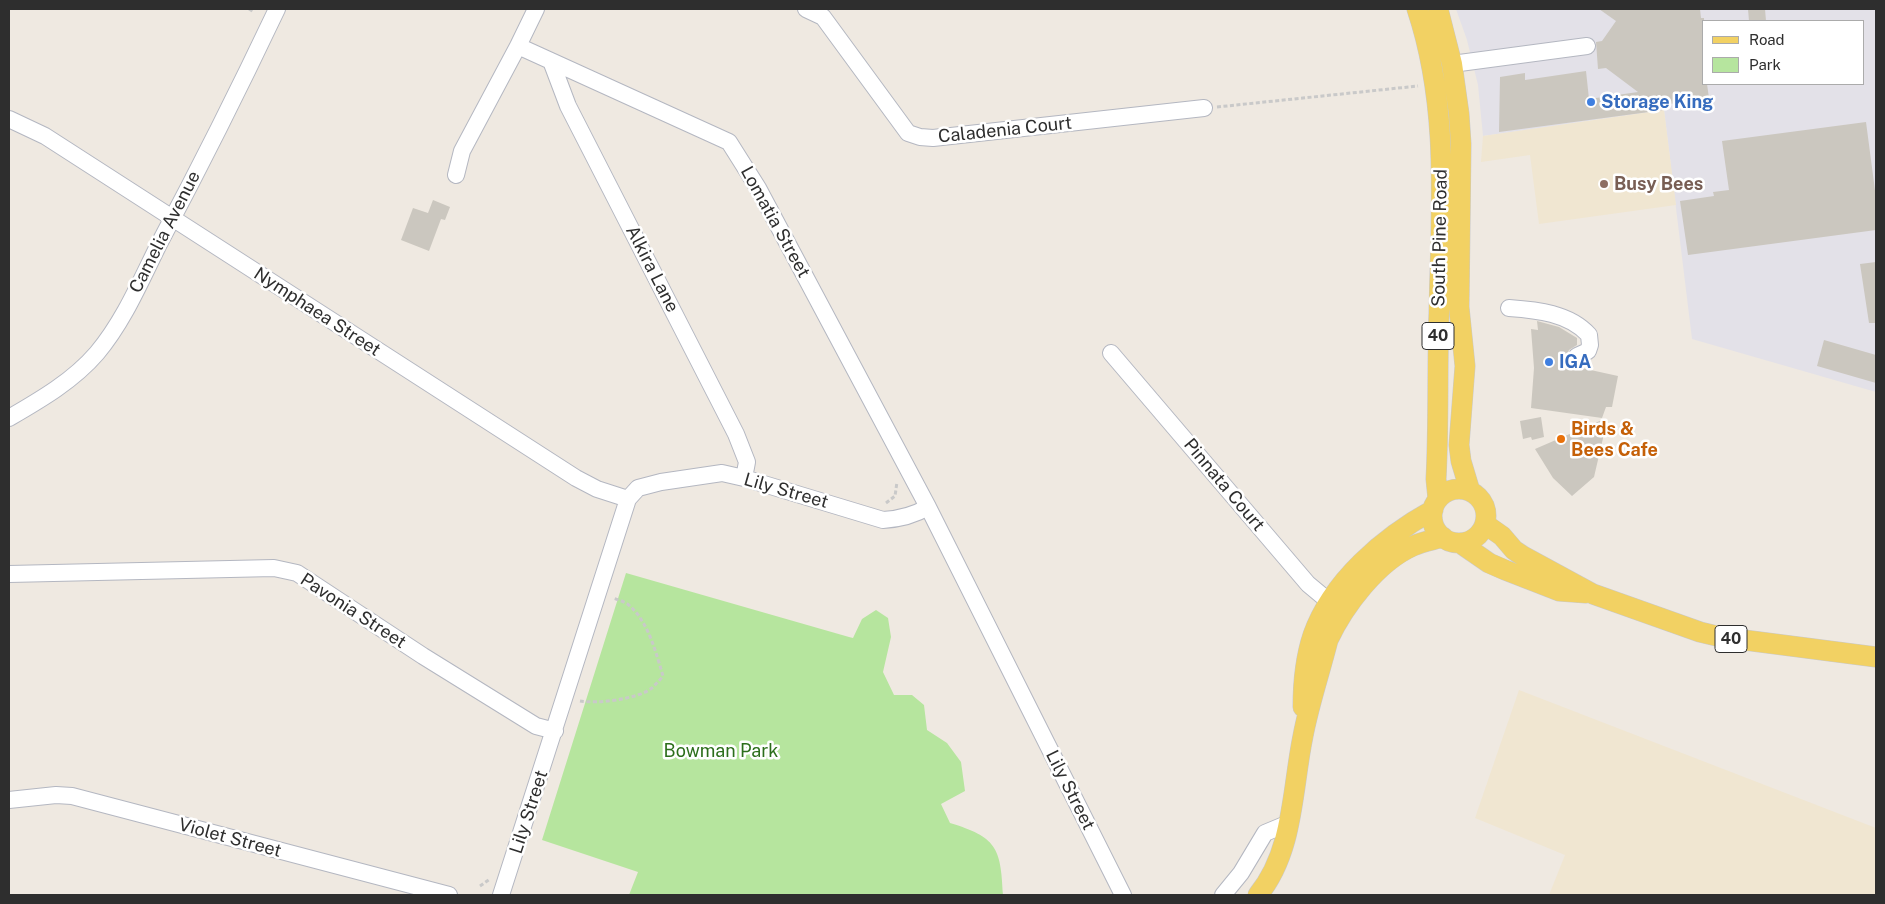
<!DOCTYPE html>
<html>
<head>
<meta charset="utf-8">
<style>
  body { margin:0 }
  #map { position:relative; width:1885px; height:904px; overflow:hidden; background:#efe9e1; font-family:"Public Sans",sans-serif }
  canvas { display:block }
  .frame { position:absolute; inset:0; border:10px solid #2e2e2e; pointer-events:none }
  .legend { position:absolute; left:1702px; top:20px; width:162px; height:65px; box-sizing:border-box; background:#fff; border:1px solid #ababab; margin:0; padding:6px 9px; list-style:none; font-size:15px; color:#2e2e2e }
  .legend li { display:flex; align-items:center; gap:10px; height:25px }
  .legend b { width:25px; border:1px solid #ababab }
</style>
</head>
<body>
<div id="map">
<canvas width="1885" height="904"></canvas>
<div class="frame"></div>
<ul class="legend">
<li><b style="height:6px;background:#f2d163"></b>Road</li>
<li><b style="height:14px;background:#b6e59e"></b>Park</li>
</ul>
</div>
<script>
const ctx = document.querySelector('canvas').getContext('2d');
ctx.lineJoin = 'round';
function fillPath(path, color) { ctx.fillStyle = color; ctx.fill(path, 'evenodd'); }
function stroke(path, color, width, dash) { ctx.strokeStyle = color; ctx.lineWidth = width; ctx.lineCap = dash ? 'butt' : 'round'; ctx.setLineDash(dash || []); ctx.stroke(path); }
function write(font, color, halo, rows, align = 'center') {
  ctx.font = font + ' "Public Sans",sans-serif'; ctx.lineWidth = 5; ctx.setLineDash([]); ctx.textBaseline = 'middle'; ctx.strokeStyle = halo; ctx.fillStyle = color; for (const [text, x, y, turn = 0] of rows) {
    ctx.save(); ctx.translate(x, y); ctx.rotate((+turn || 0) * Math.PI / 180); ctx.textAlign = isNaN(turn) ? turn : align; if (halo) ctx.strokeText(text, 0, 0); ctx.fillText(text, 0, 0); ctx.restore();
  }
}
fillPath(new Path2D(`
  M1456,9H1876V392L1692,339L1664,110L1483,136L1478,85L1467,40ZM1704,21H1864V84H1704Z`), '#e3e1e8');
fillPath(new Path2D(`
  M1664,110L1676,205L1539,224L1530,155L1481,162L1483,136Z
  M1519,690L1876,828V895H1549L1565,855L1475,818Z`), '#f0e6d1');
fillPath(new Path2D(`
  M626,573L849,637L853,638L862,619L876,610L888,618L891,637L883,672L894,695H912L924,705L927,730L947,743L961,762L965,791L941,804L950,823C996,837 1001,847 1003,895H629L638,872L542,840Z`), '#b6e59e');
fillPath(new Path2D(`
  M1599,9H1700L1701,18H1704V84H1707L1709,98L1663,105L1664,110L1499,132L1500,77L1525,73V80L1586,71L1589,99L1638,92L1606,68L1598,69L1596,42L1602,41L1616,21Z
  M1748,9H1765L1766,21H1749Z
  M1866,122L1876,198V230L1688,255L1680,201L1714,196L1713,192L1729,190L1722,141Z
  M433,200L450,207L445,220L441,219L429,251L401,240L413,208L428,213Z
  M1876,262V323H1869L1860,264Z
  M1537,321L1559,327L1577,338V345L1569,350L1567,355L1568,360L1572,364L1577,367L1618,376L1612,407H1606L1602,418L1531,408L1534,368L1531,329L1538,330Z
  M1824,340L1876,355V383L1817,366Z
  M1541,417L1544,437L1532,440L1531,437L1523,439L1520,421Z
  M1602,420L1601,433L1604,434L1594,477L1572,496L1553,478L1535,449Z`), '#cbc7bf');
const minor = new Path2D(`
  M806,9L823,17L908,133L920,137L933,138L1204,108
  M518,46L729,142L758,188L928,507
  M551,61L568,106L736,434L747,462L744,478
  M1452,64L1587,46
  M9,119L45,136L576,478L597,489L628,499
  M456,175L462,151L518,46L536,9
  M1509,308C1537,310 1569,313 1589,335L1590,345L1588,351L1577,356
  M1111,353L1308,584L1338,609
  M9,418C40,400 73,381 97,353C124,321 141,280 160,242C201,165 240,87 277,9
  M9,574L274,568L297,573L423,656L536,726L555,731
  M9,800L56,795L72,796L449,895
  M501,895L628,499L638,488L661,482L722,473L744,478L883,520C900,519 913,516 928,507L1123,895
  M1223,895L1241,873L1265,833L1289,823`);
const major = new Path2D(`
  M1417,9C1450,108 1441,210 1439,313C1437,368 1439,424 1436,479L1438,499
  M1438,9L1452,64L1459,114L1461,144L1459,307L1465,366L1459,445L1461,461L1470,491
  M1432 516a27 27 0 1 1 54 0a27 27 0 1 1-54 0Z
  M1485,524L1502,536L1514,550L1523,556L1593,594L1700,632L1721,637L1876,657
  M1460,543L1489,563L1505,570L1559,591L1586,593
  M1303,707C1303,683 1305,659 1313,635C1332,581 1384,537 1433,510
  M1258,895C1294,851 1292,789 1303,736C1309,704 1320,672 1328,640C1344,606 1377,562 1413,546C1422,542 1433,540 1443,537`);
stroke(minor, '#b4b7c1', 18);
stroke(major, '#c9c9c9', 21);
stroke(new Path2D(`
  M249,9L254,12
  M1217,107L1418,86
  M886,503L895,496L897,482
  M580,701C598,704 638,699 652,688C656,684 660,680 663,676C656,653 649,624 631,607C626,602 619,600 613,598
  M480,886L490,879`), '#c9c9c9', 3, [4, 2.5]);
stroke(minor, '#fff', 16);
stroke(major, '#f2d163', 20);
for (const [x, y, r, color] of [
  [1591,102,5,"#3f7fe0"],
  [1604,184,5,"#8d6e63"],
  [1549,362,5,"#3f7fe0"],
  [1561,439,5,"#e8710a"]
]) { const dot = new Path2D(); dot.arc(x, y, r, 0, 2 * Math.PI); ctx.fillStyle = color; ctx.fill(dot); stroke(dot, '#fff', 2); }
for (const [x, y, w] of [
  [1438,336,32],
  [1731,639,32]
]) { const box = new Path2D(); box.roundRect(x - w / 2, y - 13.5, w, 27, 4); ctx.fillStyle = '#fff'; ctx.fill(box); stroke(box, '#2e2e2e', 1); }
write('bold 16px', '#2e2e2e', null, [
  ["40",1438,336],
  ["40",1731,639]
]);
write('bold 18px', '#366cbe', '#fff', [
  ["Storage King",1601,102],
  ["IGA",1559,362]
], 'left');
write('18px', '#2e2e2e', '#fff', [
  ["Caladenia Court",1005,130,-6],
  ["Lomatia Street",775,222,61],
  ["Camelia Avenue",165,232,-63],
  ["South Pine Road",1440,238,-89],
  ["Alkira Lane",652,269,63],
  ["Nymphaea Street",317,312,33],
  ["Pinnata Court",1224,485,50],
  ["Lily Street",786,491,16],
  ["Pavonia Street",353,611,33],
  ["Lily Street",1070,790,63],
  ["Lily Street",529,812,-72],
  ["Violet Street",230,838,15]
]);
write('bold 18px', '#785e54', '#fff', [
  ["Busy Bees",1614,184]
], 'left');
write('bold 18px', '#c56008', '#fff', [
  ["Birds &",1571,429],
  ["Bees Cafe",1571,450]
], 'left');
write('18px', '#2c6e1b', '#fff', [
  ["Bowman Park",721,751]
]);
</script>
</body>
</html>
